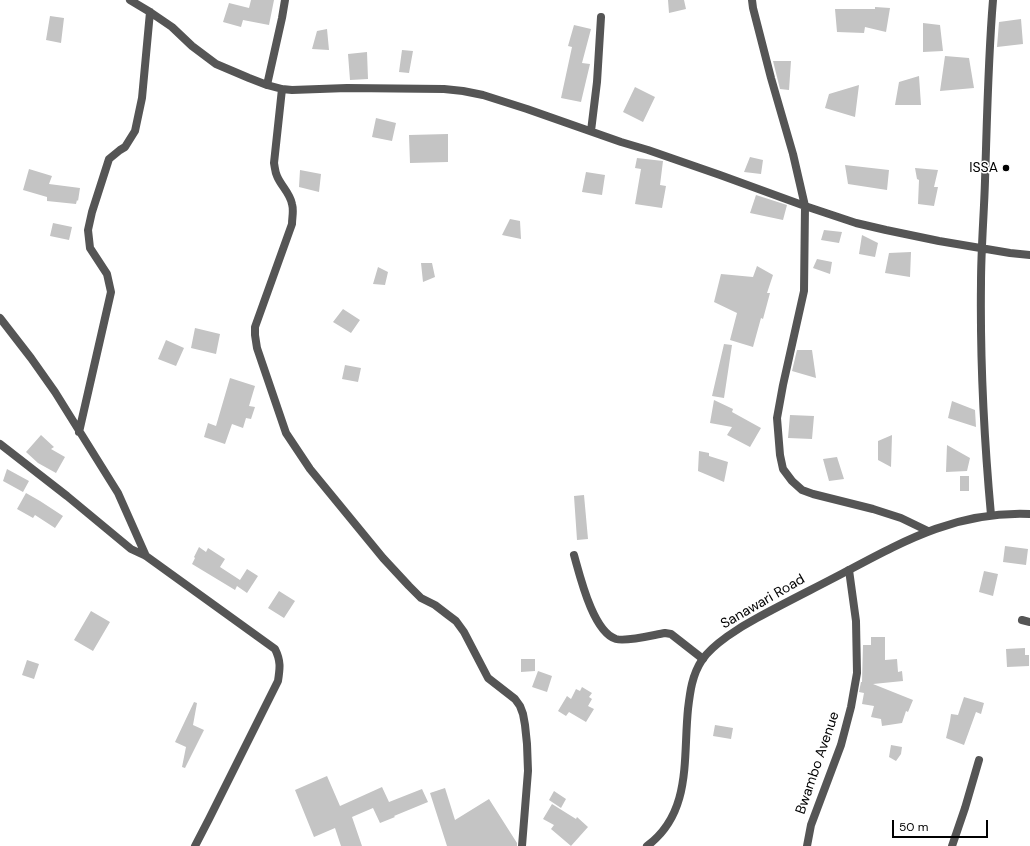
<!DOCTYPE html>
<html>
<head>
<meta charset="utf-8">
<style>
  body { margin:0 }
  #map { position:relative; width:1030px; height:846px; overflow:hidden; background:#fff; font-family:"DM Sans",sans-serif }
  canvas { display:block }
  .scale { position:absolute; left:892px; top:820px; width:96px; height:18px; box-sizing:border-box; border:2px solid #000; border-top:0; padding-left:5px; font-size:12px; line-height:14px; white-space:nowrap; color:#000; -webkit-text-stroke:3px #fff; paint-order:stroke }
</style>
</head>
<body>
<div id="map">
<canvas width="1030" height="846"></canvas>
<div class="scale">50 m</div>
</div>
<script>
const ctx = document.querySelector('canvas').getContext('2d');
ctx.lineJoin = 'round';
function fillPath(path, color) { ctx.fillStyle = color; ctx.fill(path, 'evenodd'); }
function stroke(path, color, width, dash) { ctx.strokeStyle = color; ctx.lineWidth = width; ctx.lineCap = dash ? 'butt' : 'round'; ctx.setLineDash(dash || []); ctx.stroke(path); }
function write(font, color, halo, rows, align = 'center') {
  ctx.font = font + ' "DM Sans",sans-serif'; ctx.lineWidth = 3; ctx.setLineDash([]); ctx.textBaseline = 'middle'; ctx.strokeStyle = halo; ctx.fillStyle = color; for (const [text, x, y, turn = 0] of rows) {
    ctx.save(); ctx.translate(x, y); ctx.rotate((+turn || 0) * Math.PI / 180); ctx.textAlign = isNaN(turn) ? turn : align; if (halo) ctx.strokeText(text, 0, 0); ctx.fillText(text, 0, 0); ctx.restore();
  }
}
fillPath(new Path2D(`
  M251,0H274L269,25L243,20L241,27L223,22L229,3L249,8Z
  M668,0H684L686,9L669,13Z
  M875,7L890,8L886,32L865,27L864,33L837,32L835,9H875Z
  M50,16L64,18L61,43L46,40Z
  M1021,19L1023,44L997,47L999,22Z
  M923,23L940,25L943,51L923,52Z
  M574,25L591,29L582,63L590,64L581,102L561,98L572,47L568,46Z
  M327,29L329,50L312,49L317,31Z
  M402,50L413,51L409,73L399,72Z
  M367,52L368,79L350,80L348,54Z
  M945,56L969,58L974,88L940,91Z
  M773,61H791L789,90L780,89Z
  M919,76L921,105H895L899,82Z
  M859,85L855,117L825,108L829,94Z
  M635,87L655,97L643,122L623,112Z
  M376,118L396,123L392,141L372,137Z
  M448,134V162L410,163L409,135Z
  M750,157L763,160L761,174L744,172Z
  M637,158L663,161L660,185L666,186L662,208L635,204L641,169L635,168Z
  M845,165L889,170L887,190L848,184Z
  M915,168L938,170L934,187H938L934,206L918,204L919,180L917,179Z
  M29,169L52,176L49,184L80,188L78,201L77,200L76,204L47,201V197L23,190Z
  M300,170L321,174L319,192L299,187Z
  M586,172L605,175L602,195L582,192Z
  M756,195L787,205L783,220L750,213Z
  M510,219L520,221L521,239L502,235Z
  M53,223L72,227L69,240L50,236Z
  M824,230L842,232L839,243L821,240Z
  M862,235L878,243L875,257L859,254Z
  M911,252L910,277L885,273L889,253Z
  M817,259L832,262L830,274L813,268Z
  M421,263H432L435,277L423,282Z
  M757,266L773,275L767,293H770L763,319L761,318L753,347L730,340L737,313L714,302L721,274L753,277Z
  M378,267L388,272L385,285L373,284Z
  M343,309L360,320L351,333L333,322Z
  M195,328L220,334L216,354L191,348Z
  M166,340L184,348L176,366L158,359Z
  M724,344L732,345L724,398L712,396Z
  M797,350H812L816,378L792,371Z
  M345,365L361,368L358,382L342,379Z
  M230,378L255,386L249,406L255,407L251,419L246,418L243,428L232,424L225,444L204,437L208,423L216,426Z
  M714,400L733,409L732,412L761,428L750,447L727,435L732,427L710,423Z
  M952,401L975,410L976,427L948,418Z
  M790,415L814,416L812,439L788,438Z
  M41,435L54,447L51,449L65,457L56,473L38,463L26,452Z
  M892,435L891,467L878,460V441Z
  M947,445L970,458L967,471L946,472Z
  M699,451L709,453V456L728,462L724,482L698,471Z
  M837,457L844,479L829,481L823,459Z
  M7,469L29,481L23,492L3,481Z
  M960,476H969V491H960Z
  M26,493L40,501L63,516L55,528L35,515L33,518L17,509Z
  M584,495L588,539L577,540L574,496Z
  M1005,546L1028,549L1026,565L1003,562Z
  M199,547L206,552L208,548L225,559L220,567L240,580L247,569L258,576L247,593L237,586L235,590L192,564L195,558L194,557Z
  M984,571L998,574L993,596L979,592Z
  M279,591L295,601L284,618L268,608Z
  M91,611L110,622L93,651L74,640Z
  M871,637H885V660L897,659L898,672L902,671L903,681L873,684L913,700L908,712L906,711L902,723L882,726L881,719L871,717L874,706L862,704L864,693L859,692L861,682H862L863,645H871Z
  M1025,648V655H1029V666L1007,667L1006,649Z
  M521,659H535V671L521,672Z
  M27,660L39,664L34,679L22,675Z
  M538,671L552,676L547,692L532,687Z
  M582,687L592,693L589,697L592,699L588,706L594,709L586,722L569,712L566,716L558,711L567,696L571,699L576,689L580,691Z
  M964,697L984,703L981,714L976,712L964,745L946,738L950,721L951,714L958,715Z
  M194,702L197,703L193,725L204,730L185,768L182,767L186,747L175,742Z
  M715,725L733,728L731,739L713,736Z
  M891,745L902,747L901,754L896,761L889,757Z
  M327,776L340,806L382,787L389,802L422,789L428,802L394,816L395,817L380,823L373,808L352,817L362,846H341L335,828L314,837L295,790Z
  M445,788L455,820L489,799L517,843V846H447L430,793Z
  M554,791L566,799L561,808L549,800Z
  M552,804L576,819L577,817L588,827L571,846L551,829L554,825L543,819Z`), '#c4c4c4');
stroke(new Path2D(`
  M130,0L150,12L172,27L192,46L216,64L249,78L267,85L282,89L292,90L347,88L444,89L463,91L483,95L527,109L621,142L648,150L720,175L805,206L856,223L886,230L939,241L1010,253L1030,255
  M752,0L753,8L771,78L793,154L805,206L804,291L783,385L777,418L780,455L783,469L792,481L802,490L813,494L873,509L901,518L928,531
  M267,85L282,18L285,0
  M282,89L274,163C275,168 275,172 277,176C281,186 290,193 292,204C294,211 292,217 292,224L255,327V335L257,348L286,433L310,469L383,558L409,586L421,598L435,605L448,615L456,621L464,632L488,678L515,699L520,706L523,714L525,725L527,744L528,771L522,846
  M591,131L597,82L601,17
  M0,318L31,358L55,392L118,493L146,556
  M79,432L111,292L107,274L90,248L88,230L92,212L109,159L120,150L125,147L135,131L142,98L150,12
  M0,444L67,496L131,549L146,556L275,649C281,661 280,668 278,681L209,819L195,846
  M991,515C984,438 980,361 981,283C981,249 984,215 985,181C987,121 988,60 993,0
  M574,555C580,576 593,632 616,639C627,642 653,635 665,633L671,634L703,659
  M1022,620L1030,622
  M807,846L811,825L841,745L851,707L857,673L856,621L849,570
  M952,846L965,808L979,760`), '#555', 8);
stroke(new Path2D(`
  M647,846C692,813 683,758 688,709C690,692 692,675 702,660C713,644 740,627 757,618C788,601 819,586 849,570C909,538 960,511 1030,514`), '#555', 8);
for (const [x, y, r, color] of [
  [1006,168,4,"#000"]
]) { const dot = new Path2D(); dot.arc(x, y, r, 0, 2 * Math.PI); ctx.fillStyle = color; ctx.fill(dot); stroke(dot, '#fff', 1.5); }
write('14px', '#000', '#fff', [
  ["ISSA",998,168]
], 'right');
write('14px', '#000', '#fff', [
  ["Sanawari Road",763,602,-30],
  ["Bwambo Avenue",818,763,-71]
]);
</script>
</body>
</html>
